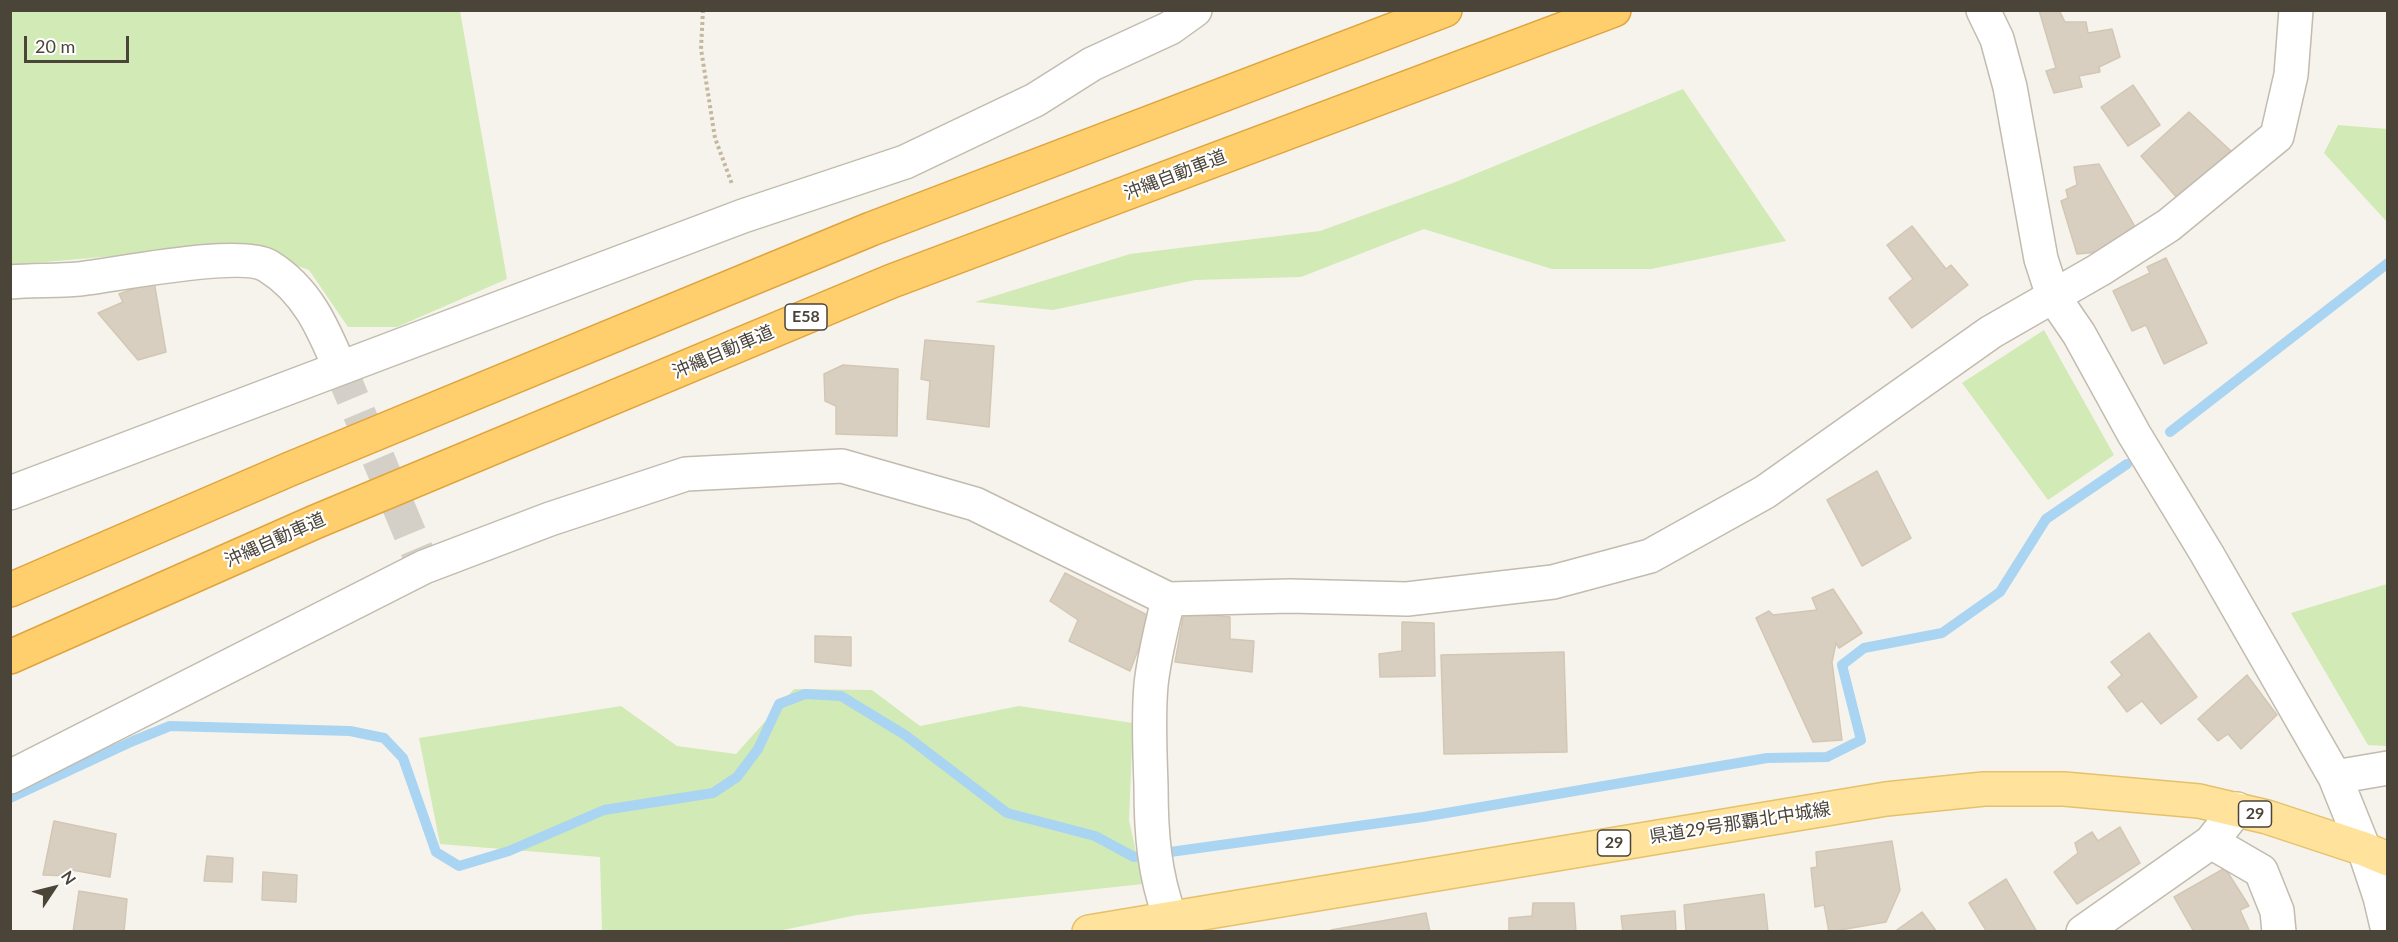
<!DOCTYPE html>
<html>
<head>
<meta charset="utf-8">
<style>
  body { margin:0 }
  #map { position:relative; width:2398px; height:942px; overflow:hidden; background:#f6f3ec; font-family:Lato,sans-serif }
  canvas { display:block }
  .frame { position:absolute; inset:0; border:12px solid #4b4439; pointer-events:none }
  .north { position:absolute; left:24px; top:858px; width:60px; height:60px; -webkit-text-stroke:4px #fff; paint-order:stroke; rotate:55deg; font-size:16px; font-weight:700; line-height:24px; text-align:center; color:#4b4439 }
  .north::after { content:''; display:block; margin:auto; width:21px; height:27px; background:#4b4439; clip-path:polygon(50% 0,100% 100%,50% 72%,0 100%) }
  .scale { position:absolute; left:24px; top:36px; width:105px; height:27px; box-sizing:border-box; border:3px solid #4b4439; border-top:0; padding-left:8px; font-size:18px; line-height:21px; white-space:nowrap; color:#4b4439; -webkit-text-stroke:4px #fff; paint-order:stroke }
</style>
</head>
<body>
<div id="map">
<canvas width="2398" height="942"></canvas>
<div class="frame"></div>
<div class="north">N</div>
<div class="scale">20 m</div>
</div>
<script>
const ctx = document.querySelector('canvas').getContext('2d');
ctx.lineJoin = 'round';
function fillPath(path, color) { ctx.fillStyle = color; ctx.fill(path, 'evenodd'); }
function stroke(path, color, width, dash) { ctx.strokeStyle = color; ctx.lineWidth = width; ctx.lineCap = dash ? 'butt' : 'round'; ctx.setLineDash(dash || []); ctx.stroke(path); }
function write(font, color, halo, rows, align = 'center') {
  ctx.font = font + ' Lato,"Noto Sans JP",sans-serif'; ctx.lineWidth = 4.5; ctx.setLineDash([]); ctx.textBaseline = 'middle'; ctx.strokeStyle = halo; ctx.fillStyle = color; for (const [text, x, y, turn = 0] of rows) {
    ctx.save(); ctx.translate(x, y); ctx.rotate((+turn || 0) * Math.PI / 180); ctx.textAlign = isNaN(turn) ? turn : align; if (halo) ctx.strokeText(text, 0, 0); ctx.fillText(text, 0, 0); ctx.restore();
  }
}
fillPath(new Path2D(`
  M11,11H460L507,279L397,327H348L309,270L239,245L11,265Z
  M1683,89L1786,241L1651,269H1552L1424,229L1301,277L1195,280L1053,310L975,302L1130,254L1320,231L1453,183Z
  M2338,125L2387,129V222L2324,153Z
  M2044,330L2114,455L2048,500L1962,383Z
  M2387,584H2388L2387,746L2368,745L2291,613Z
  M794,689L872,690L920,726L1019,706L1133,723L1129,820L1143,884L857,915L778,931H602L600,857L440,844L419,738L621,706L677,746L736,754Z`), '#d2eab5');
stroke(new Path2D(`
  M2170,432L2388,263
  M10,798L133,741L170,726L350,731L384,738L403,758L436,852L459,866L509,851L604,810L713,793L737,777L758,749L779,704L805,694L841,696L905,735L1007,813L1095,836L1134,857L1423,817L1767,758L1827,757L1861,740L1842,665L1864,648L1942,633L2000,592L2046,519L2127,464`), '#a9d4f2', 10);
const building = new Path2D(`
  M2039,10H2059L2065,22H2086L2088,33L2112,29L2120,57L2099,67L2100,72L2079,76L2082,87L2054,93L2046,71L2056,68Z
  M2133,85L2160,125L2128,146L2101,107Z
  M2189,112L2231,151L2178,199L2141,156Z
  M2099,164L2137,230L2099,252L2077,254L2061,201L2068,198L2066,190L2077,185L2074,167Z
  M1912,226L1946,269L1951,265L1968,285L1912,328L1889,298L1913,279L1887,245Z
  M2166,258L2207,343L2164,364L2146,325L2132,331L2113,291L2150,273L2147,267Z
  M154,281L166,352L138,360L98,313L123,302L119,294Z
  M925,340L994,346L989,427L927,419L930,381L921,379Z
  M843,365L898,369L897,436L836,434V406L825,401L824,374Z
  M1877,471L1911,538L1862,566L1827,500Z
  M1065,573L1151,617L1130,671L1069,641L1078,620L1050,601Z
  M1833,589L1862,633L1839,648L1836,643L1832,662L1842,740L1813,742L1756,618L1769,611L1773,615L1817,610L1812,598Z
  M1184,612L1230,617V639L1254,641L1252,672L1175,662Z
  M1402,622L1434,623L1435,676L1380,677L1379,654L1402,651Z
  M2149,633L2197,697L2161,724L2142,701L2127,712L2108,687L2122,675L2111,662Z
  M815,636L851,637V666L815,662Z
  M1564,652L1567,752L1444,754L1441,655Z
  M2247,675L2277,715L2241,749L2228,734L2218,741L2198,719Z
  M54,821L116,834L110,877L72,870L70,876L43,875Z
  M2120,827L2140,863L2077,904L2054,872L2078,853L2075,843L2092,832L2098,841Z
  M1892,841L1900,890L1886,922L1829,932L1824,905L1815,907L1811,868L1817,867L1816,852Z
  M207,856L233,858L232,882L204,881Z
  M2225,868L2249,906L2240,910L2250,932H2194L2174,897Z
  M263,872L297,875L296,902L262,900Z
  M2006,879L2037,932H1987L1969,903Z
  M79,891L127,899L124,932H73Z
  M1764,894L1768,932H1686L1684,905Z
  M1533,903H1574L1576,932H1509V918L1532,916Z
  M1675,911L1676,932H1623L1621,916Z
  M1922,912L1937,932H1894Z
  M1426,913L1430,932L1331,930Z`);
fillPath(building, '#d8cfc1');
stroke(building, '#d3c7b4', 1.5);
stroke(new Path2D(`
  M340,368L424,567`), '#d4d0c8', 33, [33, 16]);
const minor = new Path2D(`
  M1983,10L1997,39L2010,87L2041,259L2053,296L2079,334L2134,434L2207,554L2335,777L2364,849L2380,897L2388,931
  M10,282C33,280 56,281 79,279C116,275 241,249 268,266C307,290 323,328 340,368
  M10,493L743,216L905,162L1035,100L1092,64L1170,28L1195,10
  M1168,599C1162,627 1154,656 1151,685C1148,718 1150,753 1151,786C1151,832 1154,874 1170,917
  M10,777L424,567L550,519L686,474L842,466L975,504L1168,599L1290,596L1407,599L1553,582L1650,556L1765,492L1991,332L2099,270L2169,225L2277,136L2291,75L2296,10
  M2335,777L2388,768
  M2211,842L2261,871L2277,911L2279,932
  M2083,932L2211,842L2237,809`);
const major = new Path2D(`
  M1089,932L1886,799L1984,789H2064L2199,801L2267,817L2364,849L2388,859`);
const highway = new Path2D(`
  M10,590L290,469L871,229L1445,10
  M10,657L315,522L892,281L1614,10`);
stroke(minor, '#c2bbae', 36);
stroke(major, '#e6c16a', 36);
stroke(highway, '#e0a43c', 36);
stroke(new Path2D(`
  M703,10L701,49L715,138L732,184`), '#c4b79f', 4, [3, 3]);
stroke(minor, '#fff', 33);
stroke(major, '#ffe39c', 33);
stroke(highway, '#ffcf6e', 33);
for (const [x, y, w] of [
  [806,317,42],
  [2255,814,33],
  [1614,843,33]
]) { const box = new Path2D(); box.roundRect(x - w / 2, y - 13, w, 26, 4.5); ctx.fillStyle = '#fff'; ctx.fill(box); stroke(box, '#4b4439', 1.5); }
write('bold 16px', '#4b4439', null, [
  ["E58",806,317],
  ["29",2255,814],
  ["29",1614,843]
]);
write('18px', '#4b4439', '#fff', [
  ["沖縄自動車道",1175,175,-21],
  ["沖縄自動車道",723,352,-23],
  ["沖縄自動車道",275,540,-24],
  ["県道29号那覇北中城線",1740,823,-9]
]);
</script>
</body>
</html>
